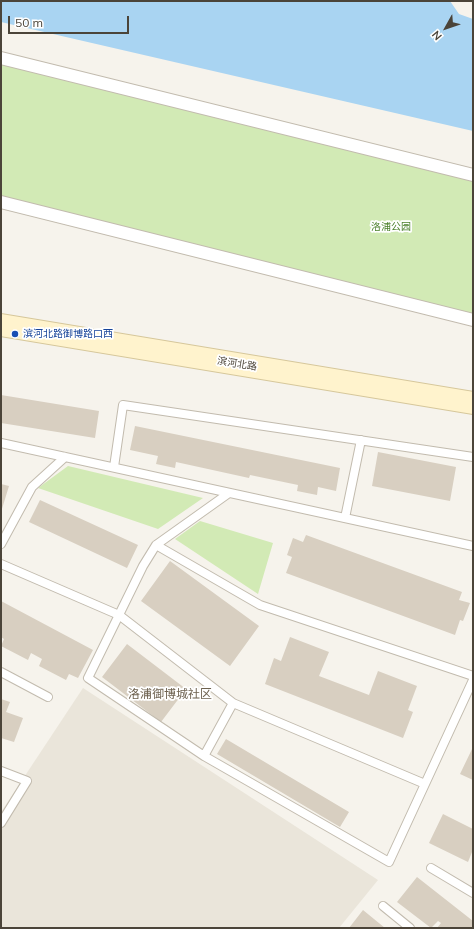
<!DOCTYPE html>
<html>
<head>
<meta charset="utf-8">
<style>
  body { margin:0 }
  #map { position:relative; width:474px; height:929px; overflow:hidden; background:#f6f3ec; font-family:Mulish,sans-serif }
  canvas { display:block }
  .frame { position:absolute; inset:0; border:2px solid #4b4439; pointer-events:none }
  .north { position:absolute; left:426px; top:8px; width:40px; height:40px; -webkit-text-stroke:3px #fff; paint-order:stroke; rotate:230deg; font-size:11px; font-weight:700; line-height:16px; text-align:center; color:#4b4439 }
  .north::after { content:''; display:block; margin:auto; width:14px; height:18px; background:#4b4439; clip-path:polygon(50% 0,100% 100%,50% 72%,0 100%) }
  .scale { position:absolute; left:8px; top:16px; width:121px; height:18px; box-sizing:border-box; border:2px solid #4b4439; border-top:0; padding-left:5px; font-size:12px; line-height:14px; white-space:nowrap; color:#4b4439; -webkit-text-stroke:3px #fff; paint-order:stroke }
</style>
</head>
<body>
<div id="map">
<canvas width="474" height="929"></canvas>
<div class="frame"></div>
<div class="north">N</div>
<div class="scale">50 m</div>
</div>
<script>
const ctx = document.querySelector('canvas').getContext('2d');
ctx.lineJoin = 'round';
function fillPath(path, color) { ctx.fillStyle = color; ctx.fill(path, 'evenodd'); }
function stroke(path, color, width, dash) { ctx.strokeStyle = color; ctx.lineWidth = width; ctx.lineCap = dash ? 'butt' : 'round'; ctx.setLineDash(dash || []); ctx.stroke(path); }
function write(font, color, halo, rows, align = 'center') {
  ctx.font = font + ' Mulish,"Noto Sans SC",sans-serif'; ctx.lineWidth = 3.5; ctx.setLineDash([]); ctx.textBaseline = 'middle'; ctx.strokeStyle = halo; ctx.fillStyle = color; for (const [text, x, y, turn = 0] of rows) {
    ctx.save(); ctx.translate(x, y); ctx.rotate((+turn || 0) * Math.PI / 180); ctx.textAlign = isNaN(turn) ? turn : align; if (halo) ctx.strokeText(text, 0, 0); ctx.fillText(text, 0, 0); ctx.restore();
  }
}
fillPath(new Path2D(`
  M83,688L378,880L339,928H1V812Z`), '#eae5da');
fillPath(new Path2D(`
  M1,58L473,175V320L1,202Z
  M68,466L203,498L158,529L38,488Z
  M200,521L273,543L258,594L175,539Z`), '#d2eab5');
fillPath(new Path2D(`
  M1,1H450L459,14L473,19V131L1,22Z`), '#a9d4f2');
fillPath(new Path2D(`
  M1,395L99,411L95,438L1,423Z
  M135,426L340,468L336,491L318,487L317,495L297,491L298,485L250,475L249,478L176,462L175,468L156,464L158,456L130,450Z
  M378,452L456,467L450,501L372,486Z
  M1,484L9,486L1,512Z
  M40,500L138,545L127,568L29,522Z
  M306,535L462,592L459,600L470,603L463,621L460,620L455,635L286,573L292,557L287,555L293,538L303,542Z
  M170,561L259,626L230,666L141,601Z
  M1,601L93,650L78,678L69,674L66,680L39,666L42,659L31,653L28,660L1,646L4,639L1,637Z
  M290,637L329,652L319,676L369,695L378,671L417,686L408,710L413,712L403,738L265,684L274,658L281,661Z
  M127,644L186,689L161,722L102,677Z
  M1,699L10,702L6,712L23,718L14,742L1,738Z
  M226,739L349,812L340,827L217,754Z
  M473,747V780L460,774Z
  M443,814L473,829V853L472,852L468,862L429,843Z
  M417,877L473,921V928H437L441,923L438,921L431,928L397,902Z
  M363,910L385,928H349Z`), '#d8cfc1');
const service = new Path2D(`
  M1,443L473,546
  M114,467L123,405L473,457
  M229,493L156,545L143,566L88,678L204,756L389,862L473,680
  M345,518L361,440
  M1,544L32,487L65,457
  M156,545L260,605L473,676
  M1,564L119,615L233,703L425,784
  M1,672L48,697
  M204,756L233,703
  M1,771L27,781L1,823
  M431,868L473,893
  M383,906L410,928`);
const pedestrian = new Path2D(`
  M1,58L473,175
  M1,202L473,320`);
const secondary = new Path2D(`
  M1,325L473,403`);
stroke(service, '#c2bbae', 10);
stroke(pedestrian, '#c2bbae', 14);
stroke(secondary, '#d6c79b', 24);
stroke(service, '#fff', 8);
stroke(pedestrian, '#fff', 12);
stroke(secondary, '#fff3cd', 22);
for (const [x, y, r, color] of [
  [15,334,4,"#1a4fb4"]
]) { const dot = new Path2D(); dot.arc(x, y, r, 0, 2 * Math.PI); ctx.fillStyle = color; ctx.fill(dot); stroke(dot, '#fff', 1.5); }
write('10px', '#4a7f2a', '#fff', [
  ["洛浦公园",391,227]
]);
write('10px', '#164399', '#fff', [
  ["滨河北路御博路口西",23,334]
], 'left');
write('10px', '#4b4439', '#fff', [
  ["滨河北路",237,364,9]
]);
write('12px', '#6e6250', '#fff', [
  ["洛浦御博城社区",170,694]
]);
</script>
</body>
</html>
